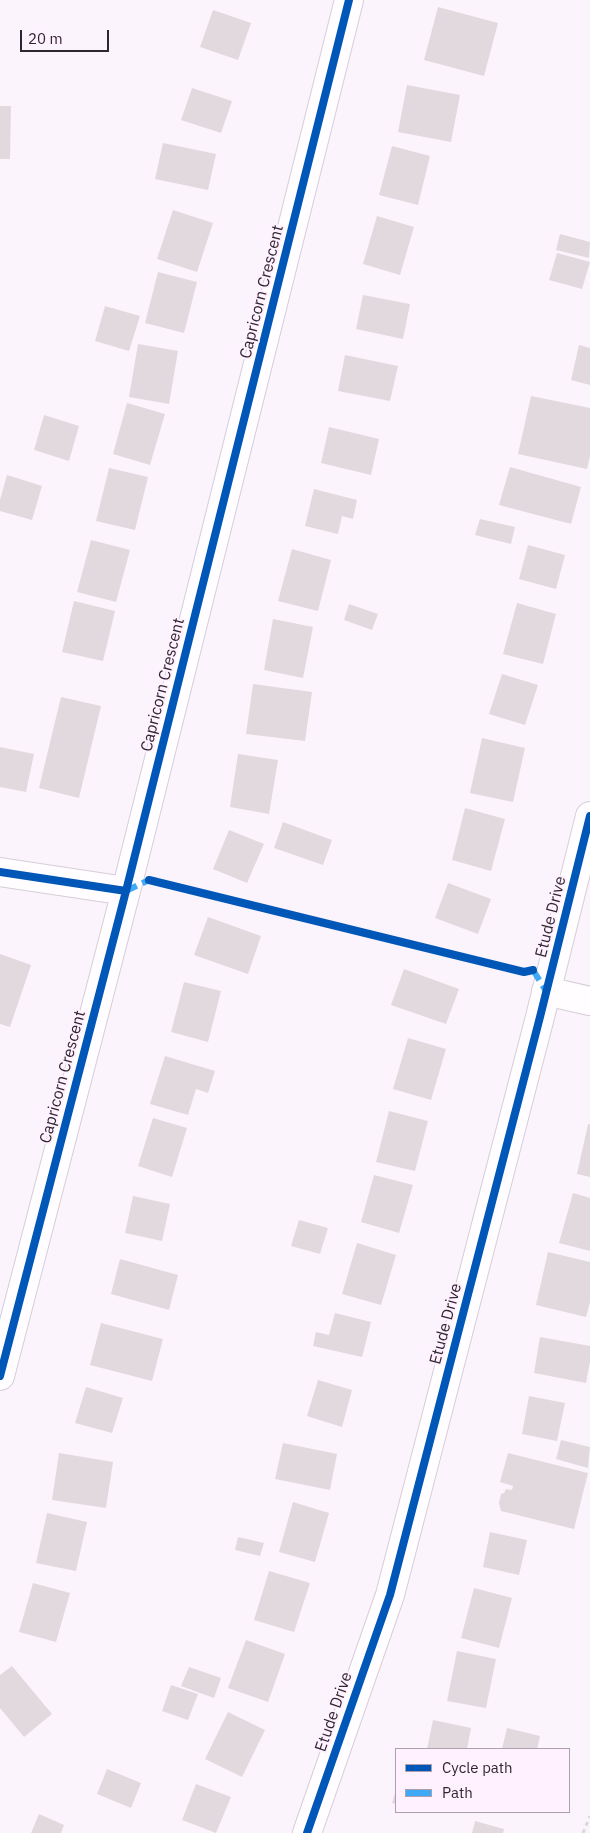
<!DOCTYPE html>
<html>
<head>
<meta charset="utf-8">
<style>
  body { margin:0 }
  #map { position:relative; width:590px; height:1833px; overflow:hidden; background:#fcf4fc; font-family:"IBM Plex Sans",sans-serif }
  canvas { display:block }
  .legend { position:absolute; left:395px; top:1748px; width:175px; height:65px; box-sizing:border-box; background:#fff1ff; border:1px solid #aca0ac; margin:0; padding:6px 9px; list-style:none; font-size:15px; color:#2f272f }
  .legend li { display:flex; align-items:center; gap:10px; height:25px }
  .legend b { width:25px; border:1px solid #aca0ac }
  .scale { position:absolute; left:20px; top:30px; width:89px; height:22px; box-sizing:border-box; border:2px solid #2f272f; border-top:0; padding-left:6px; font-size:15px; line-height:18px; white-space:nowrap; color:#2f272f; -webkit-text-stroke:4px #fff1ff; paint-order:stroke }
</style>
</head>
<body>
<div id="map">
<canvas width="590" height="1833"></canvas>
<ul class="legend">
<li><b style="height:6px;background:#0057b8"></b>Cycle path</li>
<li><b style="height:6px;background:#3fa9f5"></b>Path</li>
</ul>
<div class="scale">20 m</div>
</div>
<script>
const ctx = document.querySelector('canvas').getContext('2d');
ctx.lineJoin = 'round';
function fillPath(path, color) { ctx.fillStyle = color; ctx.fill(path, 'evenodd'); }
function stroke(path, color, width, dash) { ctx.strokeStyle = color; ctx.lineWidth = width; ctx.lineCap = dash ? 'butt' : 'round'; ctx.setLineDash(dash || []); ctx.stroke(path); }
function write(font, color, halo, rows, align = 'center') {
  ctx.font = font + ' "IBM Plex Sans",sans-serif'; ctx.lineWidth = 4; ctx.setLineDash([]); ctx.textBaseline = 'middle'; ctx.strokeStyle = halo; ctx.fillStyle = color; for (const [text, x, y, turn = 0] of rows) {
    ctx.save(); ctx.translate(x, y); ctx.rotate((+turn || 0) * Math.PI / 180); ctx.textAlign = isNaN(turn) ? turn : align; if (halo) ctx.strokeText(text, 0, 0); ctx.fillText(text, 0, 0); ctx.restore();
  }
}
fillPath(new Path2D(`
  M438,7L498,23L484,76L424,60Z
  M213,10L251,23L238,60L200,47Z
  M407,85L460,95L451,142L398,132Z
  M192,88L232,101L221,133L181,120Z
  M0,106H11L10,159H0Z
  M163,143L216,154L208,190L155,179Z
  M392,146L430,156L418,205L379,195Z
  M173,210L213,223L197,272L157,259Z
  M377,216L414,227L400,275L363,264Z
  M560,234L590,242L589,258L556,250Z
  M557,253L590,262L582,289L549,280Z
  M158,272L197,282L184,333L145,323Z
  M363,295L410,304L403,339L356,329Z
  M105,306L140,316L129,351L95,341Z
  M138,344L178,351L169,404L129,397Z
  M579,345L590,348V385L571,380Z
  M345,355L398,366L390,401L338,391Z
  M531,396L590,408V456L587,469L518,454Z
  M127,403L165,414L150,465L113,454Z
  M44,415L79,426L69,461L34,450Z
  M329,427L379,439L371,475L321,463Z
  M510,467L581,487L571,524L499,505Z
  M109,468L148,477L135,530L96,521Z
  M7,475L42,486L32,520L0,511V500Z
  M314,489L357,500L353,519L342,516L338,534L305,526Z
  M480,519L515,527L511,544L475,535Z
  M91,540L130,550L116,602L77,592Z
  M528,545L565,555L556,589L519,579Z
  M292,549L331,560L318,611L278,601Z
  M74,601L115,611L103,661L62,652Z
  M517,603L556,614L543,664L503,654Z
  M349,604L378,614L372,630L344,620Z
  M273,619L313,627L303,678L264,670Z
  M502,674L538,685L525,725L489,714Z
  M253,684L312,692L305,741L246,734Z
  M61,697L101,706L79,798L39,788Z
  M482,738L525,748L513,802L470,793Z
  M0,747L34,754L26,792L0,787Z
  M238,754L278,760L269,814L230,807Z
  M465,808L505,819L491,871L452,860Z
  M283,822L332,840L323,865L274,848Z
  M229,830L264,844L247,883L213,869Z
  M448,883L491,899L478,934L435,918Z
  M208,917L261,936L248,974L194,955Z
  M0,954L31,965L10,1027L0,1024Z
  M404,969L459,989L446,1024L391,1005Z
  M184,982L221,991L208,1042L171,1032Z
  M408,1038L446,1049L431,1100L393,1089Z
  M165,1056L215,1071L208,1093L196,1089L188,1115L150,1104Z
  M389,1111L428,1121L415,1171L376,1162Z
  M153,1118L187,1128L172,1177L138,1166Z
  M588,1124H590V1177L577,1174Z
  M374,1175L413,1185L399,1233L361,1222Z
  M573,1193L590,1198V1251L559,1243Z
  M133,1196L170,1204L162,1241L125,1233Z
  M299,1220L328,1228L320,1254L291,1246Z
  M357,1243L396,1255L381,1305L342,1294Z
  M548,1252L590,1262V1302L586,1317L536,1305Z
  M120,1259L178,1275L169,1310L111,1294Z
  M335,1313L371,1322L362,1357L313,1346L316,1332L329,1335Z
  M101,1323L163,1339L152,1381L90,1365Z
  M540,1337L590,1346V1362L586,1383L534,1373Z
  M318,1380L352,1390L342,1427L307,1416Z
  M86,1387L123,1398L112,1433L75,1423Z
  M529,1396L565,1403L557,1441L522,1434Z
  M561,1440L590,1447L588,1468L556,1459Z
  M283,1443L337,1454L330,1490L275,1479Z
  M59,1453L113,1462L106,1508L52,1500Z
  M508,1453L588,1473L574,1529L501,1511L499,1503L501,1494L504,1493L506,1489L512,1490L513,1486L500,1482Z
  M293,1502L329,1513L315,1562L279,1552Z
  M47,1513L87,1522L76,1571L36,1563Z
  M490,1532L527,1540L519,1575L483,1567Z
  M238,1537L264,1543L260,1556L235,1550Z
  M269,1571L310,1583L294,1632L254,1620Z
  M33,1583L70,1593L56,1642L19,1632Z
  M474,1588L512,1598L499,1648L461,1638Z
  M246,1640L285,1654L268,1702L228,1688Z
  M457,1651L496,1659L486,1708L447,1701Z
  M12,1666L52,1714L24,1737L0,1708V1675Z
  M189,1667L221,1678L214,1698L181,1686Z
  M171,1685L198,1694L188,1720L162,1711Z
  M228,1712L265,1730L242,1777L205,1759Z
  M433,1720L471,1728L467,1749H427Z
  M507,1728L540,1736L537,1749H502Z
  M107,1769L141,1783L131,1808L97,1794Z
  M196,1784L231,1797L216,1833L182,1820Z
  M396,1789V1804L392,1803Z
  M39,1814L64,1825L61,1833H31Z
  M475,1821L504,1829L503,1833H472Z`), '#e2d9df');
const street = new Path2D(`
  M0,872L126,891
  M546,991L590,1001
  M0,1376L126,891L349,0
  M307,1833L390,1595L540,1017L590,816`);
stroke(street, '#d6ced6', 30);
stroke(new Path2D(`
  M583,1833L590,1816`), '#dad8da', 3, [4, 4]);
stroke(street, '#fffdff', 28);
stroke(new Path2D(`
  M126,891L149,880
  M533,970L546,991`), '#3fa9f5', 6, [12, 6]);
stroke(new Path2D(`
  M0,872L126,891
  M149,880L524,972L533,970
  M0,1376L126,891L349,0
  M307,1833L390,1595L540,1017L590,816`), '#0057b8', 8);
write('16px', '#2f272f', '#fff1ff', [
  ["Capricorn Crescent",262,292,-76],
  ["Capricorn Crescent",163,685,-76],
  ["Etude Drive",551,917,-76],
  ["Capricorn Crescent",63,1077,-75],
  ["Etude Drive",446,1324,-75],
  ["Etude Drive",334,1712,-71]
]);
</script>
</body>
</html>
